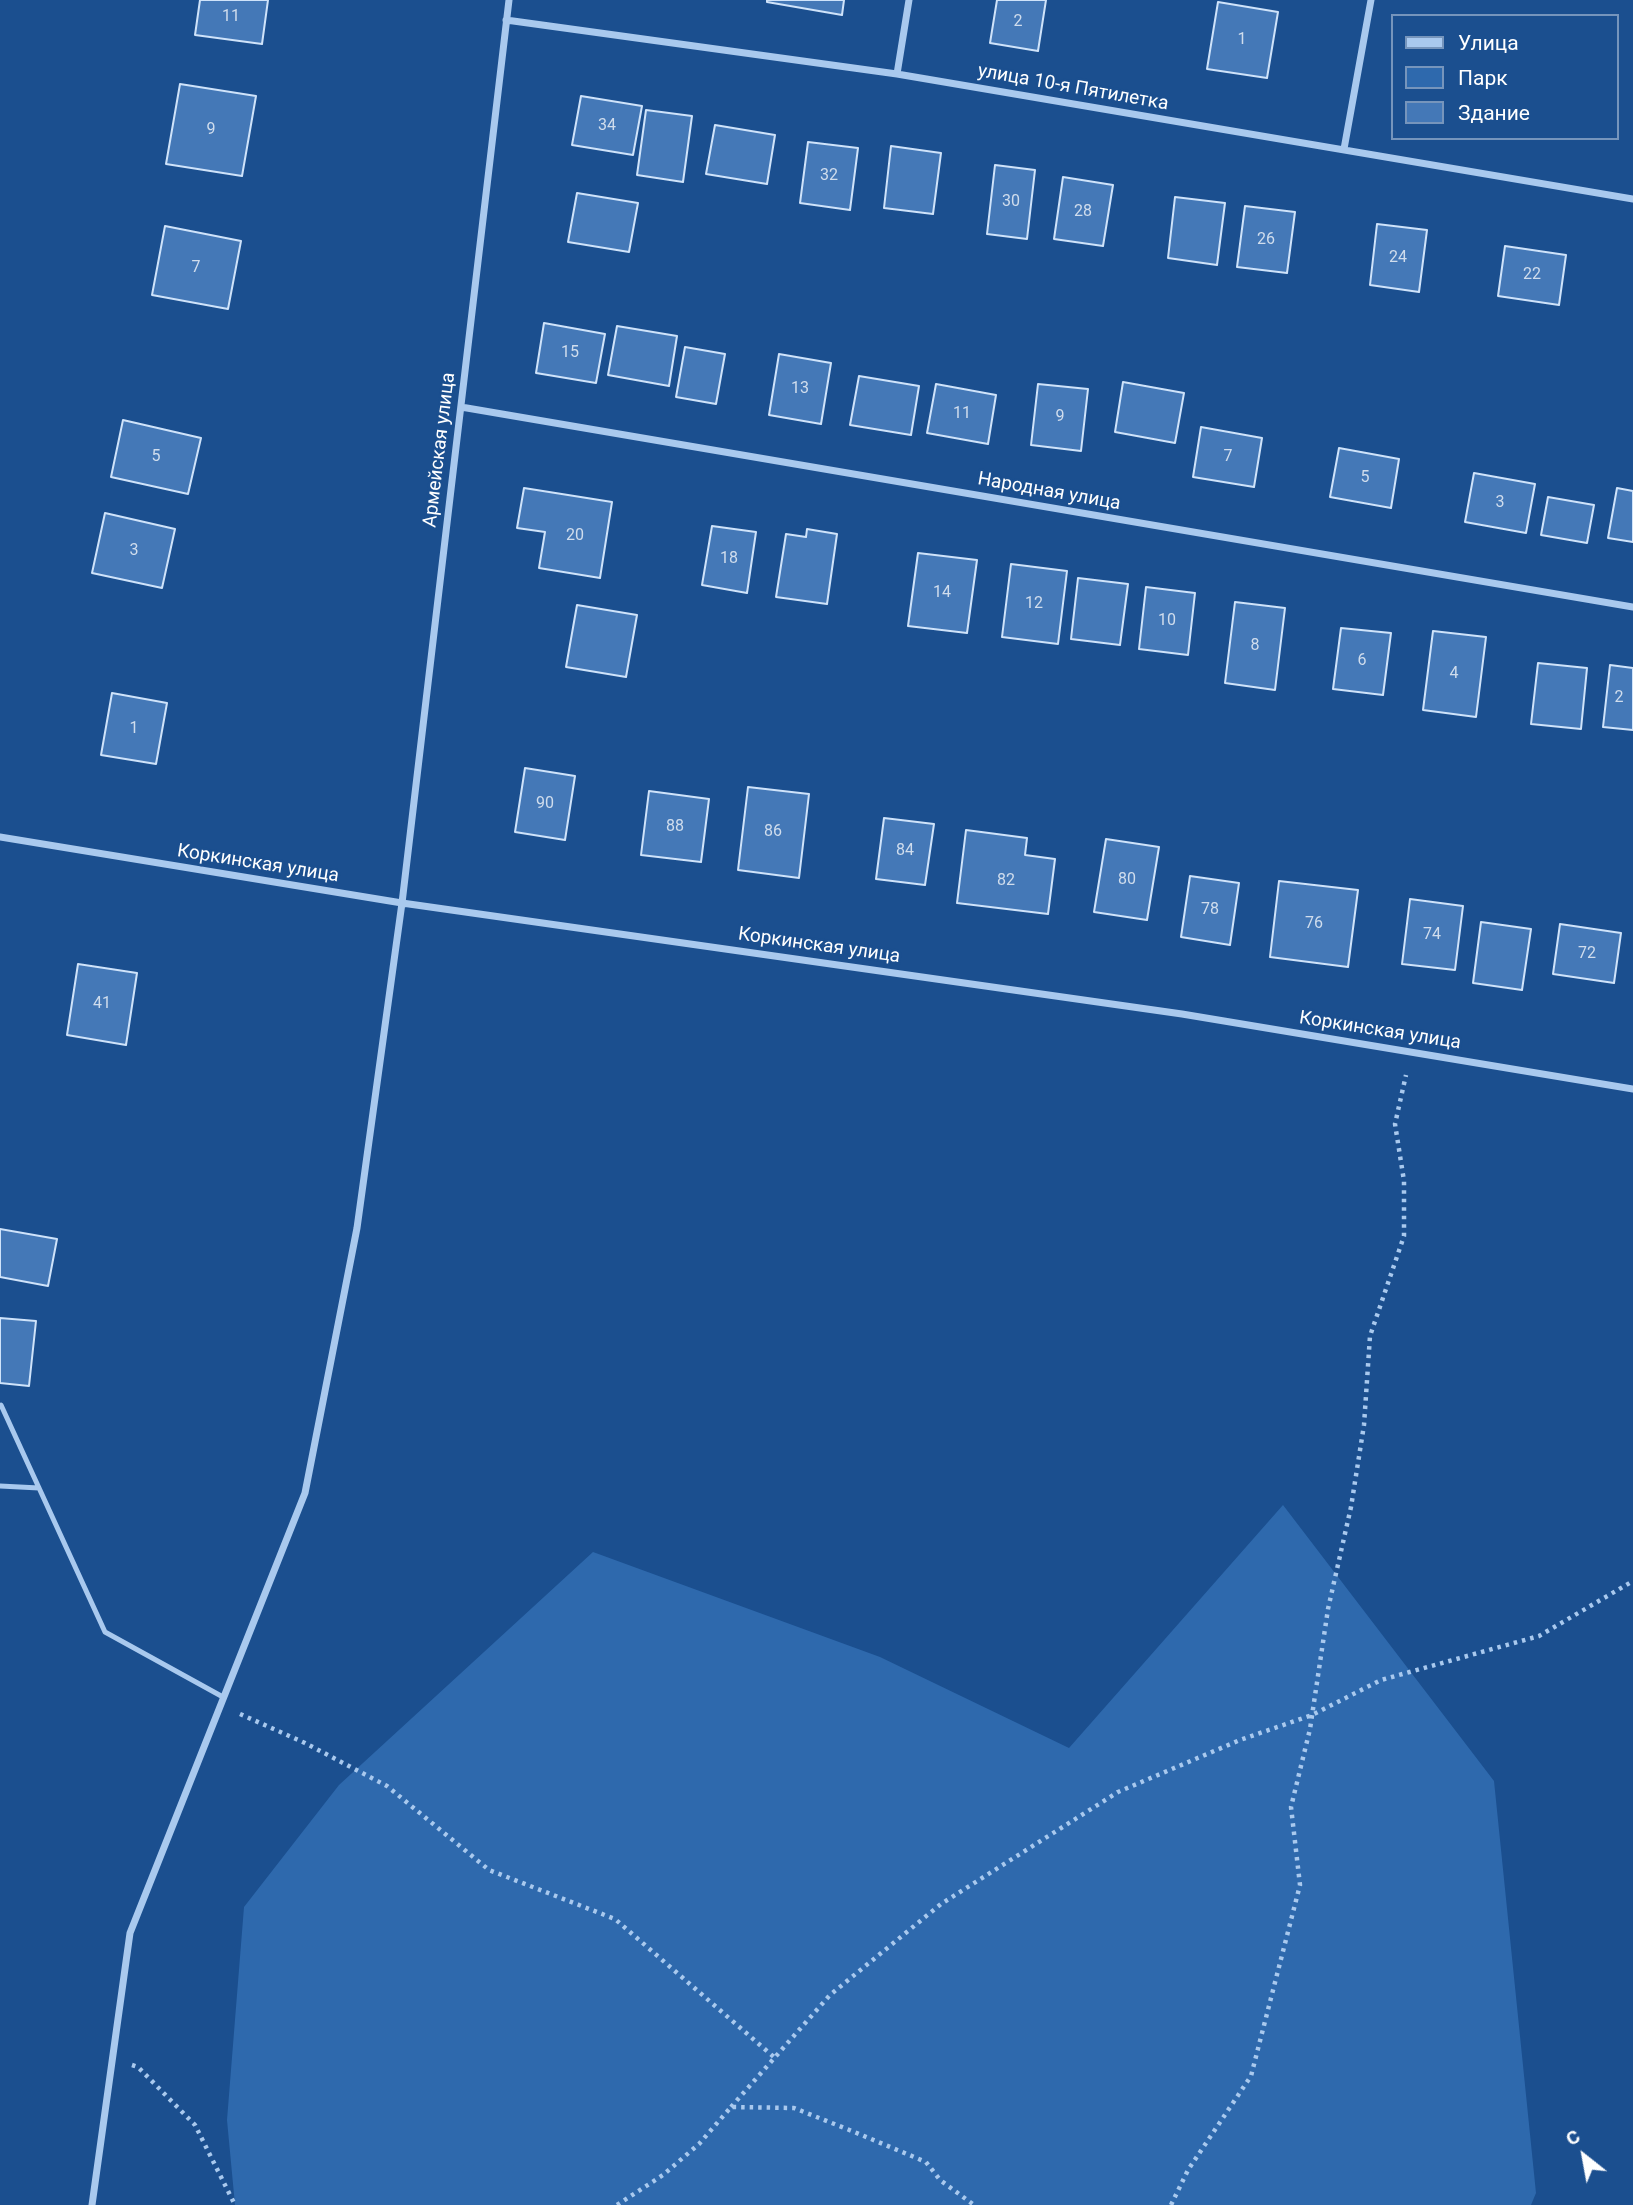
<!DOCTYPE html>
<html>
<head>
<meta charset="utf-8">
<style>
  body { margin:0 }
  #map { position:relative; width:1633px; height:2205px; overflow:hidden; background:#1b4f8f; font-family:Roboto,sans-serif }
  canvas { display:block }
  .legend { position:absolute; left:1391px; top:14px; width:228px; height:126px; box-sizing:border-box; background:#1b4f8f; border:2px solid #7695bc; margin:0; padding:9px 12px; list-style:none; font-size:21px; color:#fff }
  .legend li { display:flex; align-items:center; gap:14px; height:35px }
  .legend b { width:35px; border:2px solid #7695bc }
  .north { position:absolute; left:1549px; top:2121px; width:70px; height:70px; -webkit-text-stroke:5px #1b4f8f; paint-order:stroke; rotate:329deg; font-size:19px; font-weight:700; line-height:28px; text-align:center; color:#fff }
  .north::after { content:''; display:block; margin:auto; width:24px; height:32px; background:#fff; clip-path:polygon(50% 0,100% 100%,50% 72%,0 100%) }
</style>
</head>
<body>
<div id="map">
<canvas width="1633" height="2205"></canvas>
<ul class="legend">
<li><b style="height:9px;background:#a9c9ee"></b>Улица</li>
<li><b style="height:19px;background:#2e69ad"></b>Парк</li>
<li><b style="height:19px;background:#4478b7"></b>Здание</li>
</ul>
<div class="north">С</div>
</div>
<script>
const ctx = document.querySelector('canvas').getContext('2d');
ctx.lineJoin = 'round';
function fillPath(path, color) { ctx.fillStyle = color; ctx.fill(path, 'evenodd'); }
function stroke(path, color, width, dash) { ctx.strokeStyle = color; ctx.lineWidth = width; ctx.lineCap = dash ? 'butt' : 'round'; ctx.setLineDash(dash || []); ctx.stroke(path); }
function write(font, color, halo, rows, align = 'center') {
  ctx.font = font + ' Roboto,sans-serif'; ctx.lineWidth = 5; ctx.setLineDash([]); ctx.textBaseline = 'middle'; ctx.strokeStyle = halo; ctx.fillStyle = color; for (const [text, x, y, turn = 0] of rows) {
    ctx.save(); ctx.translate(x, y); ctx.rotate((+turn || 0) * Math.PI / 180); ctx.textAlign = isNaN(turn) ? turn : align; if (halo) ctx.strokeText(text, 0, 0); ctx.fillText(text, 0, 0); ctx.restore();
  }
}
fillPath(new Path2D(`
  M1283,1505L1494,1781L1536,2193L1531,2205H235L227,2120L244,1907L339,1785L593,1552L880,1657L1069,1748Z`), '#2e69ad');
const building = new Path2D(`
  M200,0H268L262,44L195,35Z
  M767,0H844L842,15L767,2Z
  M997,0H1046L1038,51L990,43Z
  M1218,2L1278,12L1267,78L1207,69Z
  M180,84L256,96L242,176L166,164Z
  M581,96L642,106L633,155L572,145Z
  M646,110L692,116L683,182L637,175Z
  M715,125L775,135L767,184L706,174Z
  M808,142L858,148L850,210L800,203Z
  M891,146L941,153L933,214L884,208Z
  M995,165L1035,170L1027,239L987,234Z
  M1063,177L1113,185L1103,246L1054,239Z
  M577,193L638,203L629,252L568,242Z
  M1175,197L1225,203L1217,265L1168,258Z
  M1245,206L1295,212L1287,273L1237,267Z
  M1377,224L1427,230L1419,292L1370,285Z
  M165,226L241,241L228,309L152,295Z
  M1505,246L1566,255L1559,305L1498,296Z
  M544,323L605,334L596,383L536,373Z
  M617,326L677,336L669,386L608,375Z
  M685,347L725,354L716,404L676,397Z
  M779,354L831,363L821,424L769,415Z
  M859,376L919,386L911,435L850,425Z
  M1123,382L1184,393L1175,443L1115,432Z
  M936,384L996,395L988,444L927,433Z
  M1038,384L1088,389L1081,451L1031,445Z
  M123,420L201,438L188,494L111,477Z
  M1201,427L1262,438L1254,487L1193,477Z
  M1339,448L1399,459L1391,508L1330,497Z
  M1474,473L1535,484L1526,533L1465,522Z
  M524,488L612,502L600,578L539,568L545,532L517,528Z
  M1617,488L1633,491V542L1608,538Z
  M1548,497L1594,505L1587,543L1541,535Z
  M105,513L175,529L162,588L92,573Z
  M712,526L756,532L747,593L702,585Z
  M807,529L837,534L827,604L776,597L786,534L806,537Z
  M918,553L977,560L967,633L908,626Z
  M1011,564L1067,571L1058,644L1002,637Z
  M1078,578L1128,584L1120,645L1071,639Z
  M1146,587L1195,593L1188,655L1139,649Z
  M1235,602L1285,608L1275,690L1225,683Z
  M577,605L637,615L626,677L566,667Z
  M1341,628L1391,633L1383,695L1333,689Z
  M1433,631L1486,637L1476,717L1423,710Z
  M1538,663L1587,668L1581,729L1531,724Z
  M1610,665L1633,668V730L1603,727Z
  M112,693L167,703L156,764L101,755Z
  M525,768L575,776L565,840L515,832Z
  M748,787L809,794L799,878L738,870Z
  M649,791L709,799L701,862L641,855Z
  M884,818L934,824L925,885L876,879Z
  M966,830L1027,838L1025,855L1055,859L1048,914L957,903Z
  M1106,839L1159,847L1147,920L1094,912Z
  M1190,876L1239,883L1230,945L1181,937Z
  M1279,881L1358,890L1348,967L1270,957Z
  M1410,899L1463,906L1455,970L1402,964Z
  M1481,922L1531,929L1522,990L1473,983Z
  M1560,924L1621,933L1614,983L1553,974Z
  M78,964L137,973L126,1045L67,1035Z
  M0,1229L57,1239L48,1286L0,1277Z
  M0,1318L36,1321L29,1386L0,1383Z`);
fillPath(building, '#4478b7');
stroke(building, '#cfe3fa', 2);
stroke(new Path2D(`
  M240,1714L305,1743L387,1786L489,1870L615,1919L775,2058
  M132,2065L138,2067L195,2125L235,2205
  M731,2107L830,1995L941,1904L1118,1792L1240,1740L1312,1715L1381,1680L1539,1636L1633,1581
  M617,2205L663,2175L699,2144L731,2107L794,2108L852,2131L926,2162L940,2180L974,2205
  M1171,2205L1188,2170L1251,2076L1300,1885L1291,1807L1310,1729L1328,1609L1351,1507L1364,1425L1370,1336L1404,1236V1181L1395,1124L1406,1075`), '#a9c9ee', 4.5, [3.5, 5]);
stroke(new Path2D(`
  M1,1405L105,1632L223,1697
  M0,1486L39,1488`), '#a9c9ee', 5);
stroke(new Path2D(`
  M506,20L897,74L1633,199
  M897,74L909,0
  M1344,149L1371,0
  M461,407L1633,607
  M0,837L402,903L1182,1014L1633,1089
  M92,2205L130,1933L305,1493L357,1228L402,903L509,0`), '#a9c9ee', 7);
write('16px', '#d0dded', null, [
  ["11",231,17],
  ["2",1018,22],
  ["1",1242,40],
  ["34",607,126],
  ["9",211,130],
  ["32",829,176],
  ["30",1011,202],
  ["28",1083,212],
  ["26",1266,240],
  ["24",1398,258],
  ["7",196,268],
  ["22",1532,275],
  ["15",570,353],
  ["13",800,389],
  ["11",962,414],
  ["9",1060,417],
  ["5",156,457],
  ["7",1228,457],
  ["5",1365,478],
  ["3",1500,503],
  ["20",575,536],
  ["3",134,551],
  ["18",729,559],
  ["14",942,593],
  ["12",1034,604],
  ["10",1167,621],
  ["8",1255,646],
  ["6",1362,661],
  ["4",1454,674],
  ["2",1619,698],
  ["1",134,729],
  ["90",545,804],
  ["88",675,827],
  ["86",773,832],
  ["84",905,851],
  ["80",1127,880],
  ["82",1006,881],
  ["78",1210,910],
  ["76",1314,924],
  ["74",1432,935],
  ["72",1587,954],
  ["41",102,1004]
]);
write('19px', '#fff', '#1b4f8f', [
  ["улица 10-я Пятилетка",1073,88,10],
  ["Армейская улица",440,450,-83],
  ["Народная улица",1049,492,10],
  ["Коркинская улица",258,864,9],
  ["Коркинская улица",819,946,8],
  ["Коркинская улица",1380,1031,9]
]);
</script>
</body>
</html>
